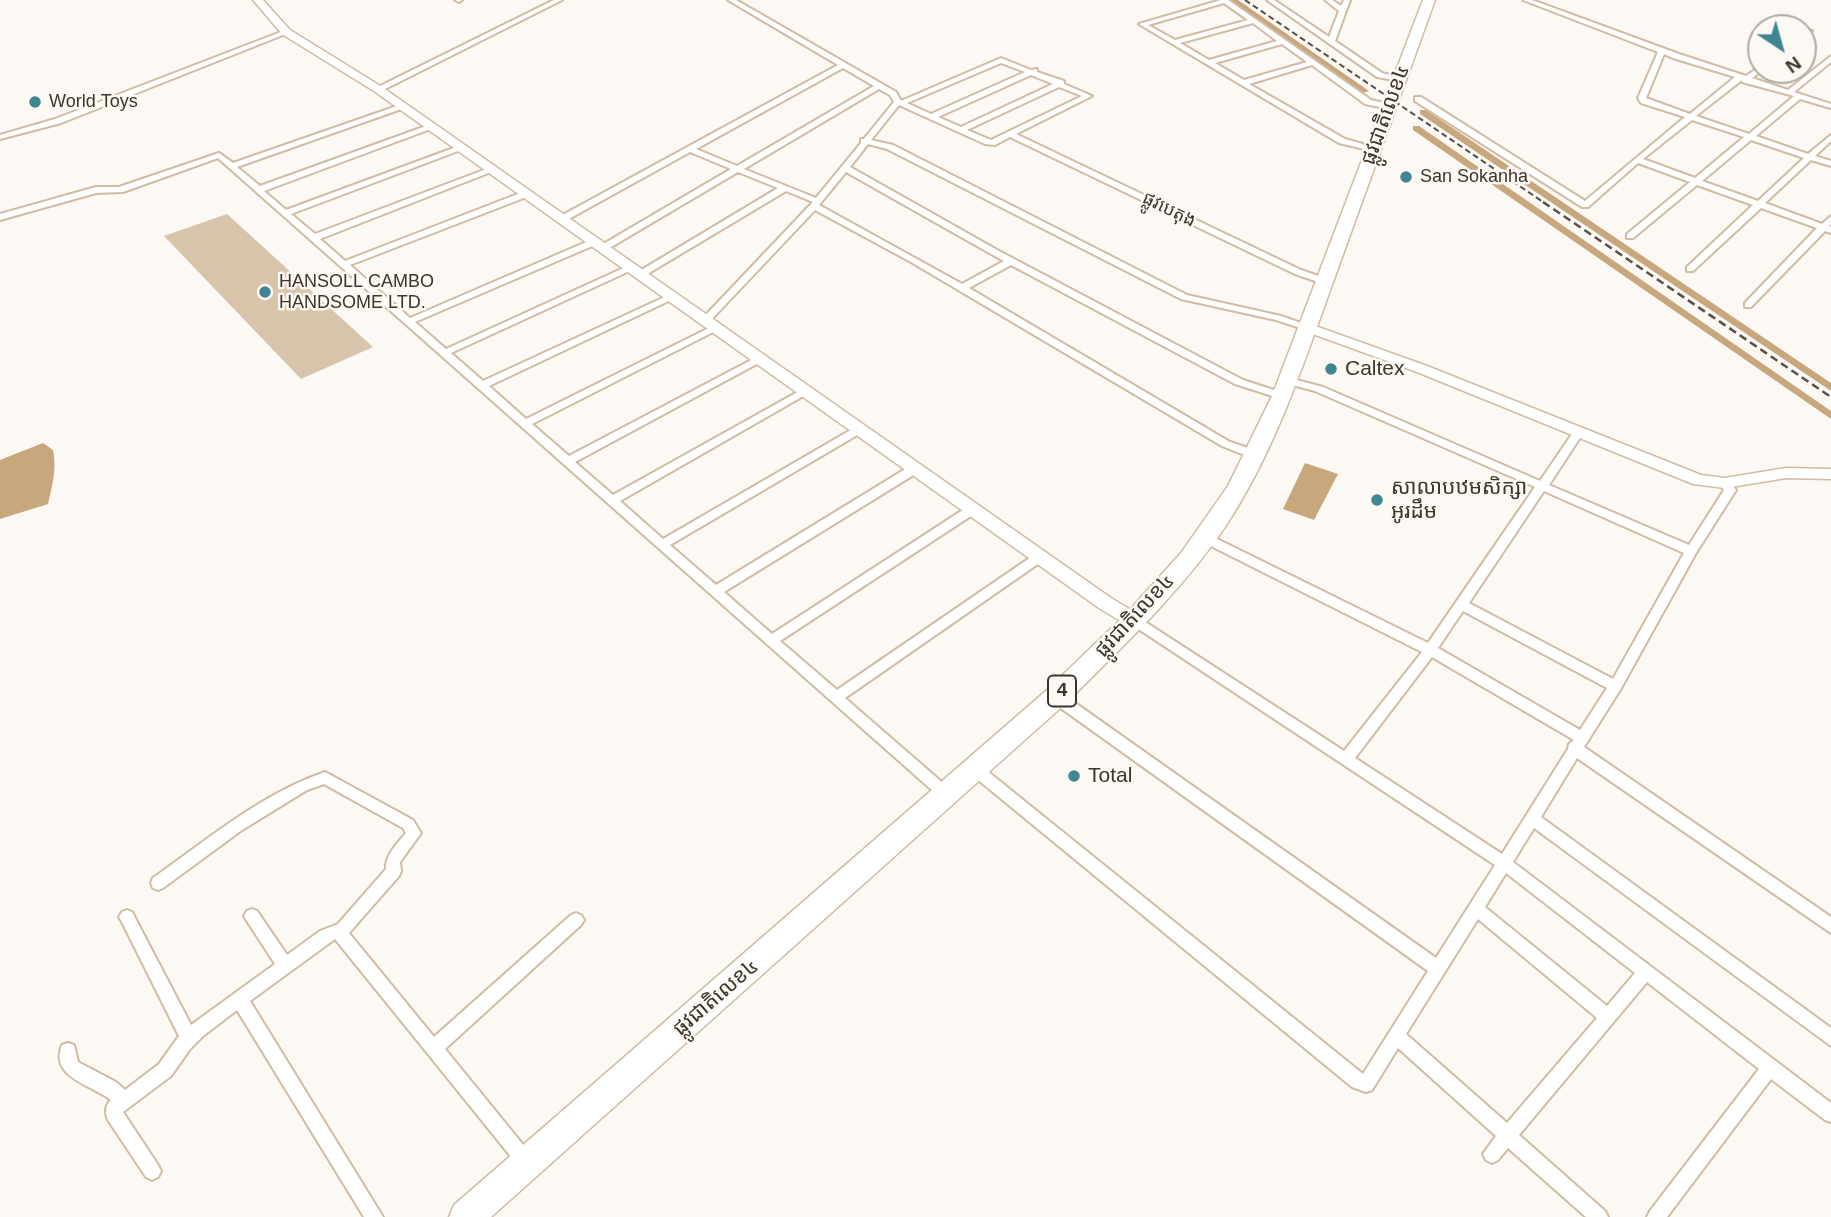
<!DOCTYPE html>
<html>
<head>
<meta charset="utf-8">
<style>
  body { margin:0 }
  #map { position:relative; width:1831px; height:1217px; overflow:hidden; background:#fcf8f3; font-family:Helvetica,sans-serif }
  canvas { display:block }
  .north { position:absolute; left:1747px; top:14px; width:70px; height:70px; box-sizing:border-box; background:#fcf8f3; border:2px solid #b0aaa3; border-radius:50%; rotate:144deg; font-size:19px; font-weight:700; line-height:28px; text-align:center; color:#3d352b }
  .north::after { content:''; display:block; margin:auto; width:24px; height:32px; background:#408692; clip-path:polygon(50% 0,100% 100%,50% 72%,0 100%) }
</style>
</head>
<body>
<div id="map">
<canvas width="1831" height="1217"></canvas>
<div class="north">N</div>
</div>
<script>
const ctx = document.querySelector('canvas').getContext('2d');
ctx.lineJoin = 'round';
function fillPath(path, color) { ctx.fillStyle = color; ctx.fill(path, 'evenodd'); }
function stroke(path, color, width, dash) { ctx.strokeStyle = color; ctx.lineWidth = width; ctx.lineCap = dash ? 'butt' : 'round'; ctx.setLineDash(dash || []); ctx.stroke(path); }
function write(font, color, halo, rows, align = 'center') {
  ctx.font = font + ' Helvetica,"Noto Sans Khmer",sans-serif'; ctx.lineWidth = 5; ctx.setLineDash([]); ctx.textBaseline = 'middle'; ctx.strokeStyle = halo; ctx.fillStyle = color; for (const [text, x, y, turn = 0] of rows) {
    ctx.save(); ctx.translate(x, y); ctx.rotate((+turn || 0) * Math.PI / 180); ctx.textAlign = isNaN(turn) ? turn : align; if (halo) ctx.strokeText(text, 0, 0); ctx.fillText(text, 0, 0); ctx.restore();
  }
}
fillPath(new Path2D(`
  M43,443L53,450C57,469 52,486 48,504L0,519V460Z
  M1305,463L1338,474L1314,520L1283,509Z`), '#c8a77c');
fillPath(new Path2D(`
  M1231,0H1238L1369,91L1362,93Z
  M1420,110H1426L1831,383V391L1420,114Z
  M1413,126H1419L1831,411V419L1413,130Z`), '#c8a77c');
fillPath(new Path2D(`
  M227,214L373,347L301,379L164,236Z`), '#d8c4aa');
const street = new Path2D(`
  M455,0H462L459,2Z
  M554,0H562L381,91L374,89Z
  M728,0H736L896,92L901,101L1001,58L1031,70L1037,69V72L1064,81V84L1092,96L1016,134L1301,270L1330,280L1332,282L1327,285L1295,274L1010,137L995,145L985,144L899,105L871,140L893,145L1187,295L1281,316L1312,327L1307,330L1276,320L1181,299L887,149L868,144L850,167L999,251L1243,380L1286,394L1287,396L1282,399L1235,384L1011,265L969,288L1230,442L1260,452L1261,455L1260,458H1252L1222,446L911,262L815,210L709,322H703V318L813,202L786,191L644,276H638V272L778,188L738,172L606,250H600V246L731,169L690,152L565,221H559V217L838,65ZM1001,63L1025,72L931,114L907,103ZM843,68L874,86L737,166L696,149ZM1031,75L1053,84L961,127L938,117ZM1059,87L1082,96L991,140L967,130ZM879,89L890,95L894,102L864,139H861V143L816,198L744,169ZM846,172L993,255L1004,261L962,284L819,205Z
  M1221,0H1228L1371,100L1393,105L1394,107L1390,109L1365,104L1312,65L1249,84L1345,139L1377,148V152L1339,143L1139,24ZM1224,3L1248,20L1175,40L1148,25ZM1253,23L1277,41L1209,60L1180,43ZM1282,44L1307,62L1244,80L1215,63Z
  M1267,0H1274L1329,37L1339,11L1325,0H1332L1341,6L1344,0H1350L1335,41L1382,73L1404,79L1400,81L1377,77Z
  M1523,0H1532L1679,54L1746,76L1761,66V70H1763L1752,78L1788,90L1831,56V62L1794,92L1831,104V108L1800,99L1756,136L1808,154L1831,135V141L1815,156L1831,161V166L1811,160L1765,203L1822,224L1831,216V224L1829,226L1831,227V233L1825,231L1751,307H1745V303L1817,228L1761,208L1693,271H1687V267L1753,205L1697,185L1633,238H1627V234L1690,182L1638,163L1588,207H1582L1415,101V97H1421L1585,201L1685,117L1641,103L1638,98L1658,52ZM1664,54L1673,58L1735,77L1690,114L1646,98ZM1742,80V82L1794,96L1749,134L1696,116ZM1692,120L1744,137L1695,178L1643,159ZM1751,140L1804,158L1758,201L1702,181Z
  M286,30L289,32L288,33L61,123L0,139V135L55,119Z
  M1807,30L1812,31L1803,37V32Z
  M400,105L407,107L237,167L260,186L429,125L436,127L264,191L286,210L459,146L466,148L291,214L315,234L489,168L496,170L320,239L345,261L523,192H529V196L350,265L410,318L591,240H597V244L415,322L446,349L628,266H634L636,268L451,353L483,381L669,295L672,294L677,297L489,386L526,419L713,326L716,325L721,328L532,424L569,456L757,357L761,356L766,359L575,462L613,495L803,389H811L812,391L620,501L663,539L856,427H864L865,429L864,431L670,545L716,585L912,465H920L921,468L920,471L724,592L772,634L969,506H977L979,509L977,512L780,641L837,690L1037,553H1045L1047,556L1045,559L845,698L952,791L954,795L952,799L947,801L942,799L218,158L123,192L96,193L0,220V214L96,187H119L219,153L233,163Z
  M1289,378L1323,387L1540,481L1574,431H1582L1583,433L1549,485L1689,545L1724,490L1719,483L1721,480H1729L1736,490L1696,553L1620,690L1584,747L1831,917V933L1577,758L1541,817L1831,1028V1046L1534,828L1513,862L1831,1103V1122L1825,1120L1771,1079L1667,1217H1647L1650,1211L1759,1069L1647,982L1519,1135L1605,1211L1608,1217H1586L1508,1148L1498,1160L1492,1163L1486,1160L1483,1154L1496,1136L1398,1048L1372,1090L1366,1092L1352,1087L971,774L969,770L971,766L976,764L981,766L1363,1074L1428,971L1051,701L1049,697L1051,693H1061L1436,958L1495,865L1131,624L1129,621L1131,618H1139L1344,751L1422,652L1201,541L1199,538L1201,535H1209L1428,643L1535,487L1315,391L1285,383L1284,381ZM1544,491L1684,553L1613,679L1469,603ZM1463,611L1607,688L1580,730L1438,648ZM1432,657L1574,740L1569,744L1568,749L1502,854L1355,758ZM1506,873L1635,973L1607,1006L1485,907ZM1478,919L1597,1018L1507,1123L1406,1034Z
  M325,772L413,820L421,833L400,862L401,871L399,876L349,933L434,1037L571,915L576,913L581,915L584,920L581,925L445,1049L533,1157L536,1163L533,1169L527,1172L521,1169L335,939L250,1001L383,1217H364L237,1010L203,1036L190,1049L171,1076L123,1112L158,1165L161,1171L158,1177L152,1180L146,1177L108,1120C105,1113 105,1105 111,1100C93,1085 49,1078 62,1045L68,1043L74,1045L78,1062L116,1082L125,1090L159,1064L179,1036L122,922L119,917L122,912L127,910L132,912L191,1025L275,964L247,921L244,916L247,911L252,909L257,911L287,955L320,931L338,924L386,869C385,855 397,844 406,833L403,828L324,784L307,790L242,830L163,888L158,890L153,888L151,883L153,878C207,840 261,794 325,772Z`);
const secondary = new Path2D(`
  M253,0H263L290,30L382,87L1111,598L1141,616L1144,621L1141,626H1129L1099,608L374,91L282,34Z
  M1307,323L1427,366L1701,475L1725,478L1786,468L1831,469V479L1786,478L1725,488L1693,484L1417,372L1302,330L1300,327Z`);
const highway = new Path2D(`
  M1423,0H1435C1401,95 1366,190 1332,285C1302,368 1274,453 1225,527C1180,593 1121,648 1065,704L491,1217H449L454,1205L1047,690L1126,614L1181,553L1228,486L1272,396Z`);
stroke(street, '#d0bca3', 4);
stroke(secondary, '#d0bca3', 3);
stroke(highway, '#d0bca3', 3);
fillPath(street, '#fff');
fillPath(secondary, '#fff');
fillPath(highway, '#fff');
stroke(new Path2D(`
  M1245,0L1546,204`), '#585047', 2, [6, 3.5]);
stroke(new Path2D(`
  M1543,202L1831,397`), '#585047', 2.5, [8, 4.5]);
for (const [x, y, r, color] of [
  [35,102,7,"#408692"],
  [1406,177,7,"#408692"],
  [265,292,7,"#408692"],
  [1331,369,7,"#408692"],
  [1377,500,7,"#408692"],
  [1074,776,7,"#408692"]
]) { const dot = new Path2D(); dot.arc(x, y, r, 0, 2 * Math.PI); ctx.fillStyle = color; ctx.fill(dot); stroke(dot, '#fcf8f3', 2.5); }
write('18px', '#3d352b', '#fcf8f3', [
  ["World Toys",49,102],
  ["San Sokanha",1420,177],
  ["HANSOLL CAMBO",279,282],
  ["HANDSOME LTD.",279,303]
], 'left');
write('18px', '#3d352b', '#fcf8f3', [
  ["ផ្លូវបេតុង",1169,210,26]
]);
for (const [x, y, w] of [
  [1062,691,28]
]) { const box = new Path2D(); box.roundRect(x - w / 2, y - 15.5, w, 31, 5); ctx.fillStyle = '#fcf8f3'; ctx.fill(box); stroke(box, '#3d352b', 2); }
write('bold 19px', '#3d352b', null, [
  ["4",1062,691]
]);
write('21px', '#3d352b', '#fcf8f3', [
  ["ផ្លូវជាតិលេខ៤",1386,115,-70],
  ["ផ្លូវជាតិលេខ៤",1135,616,-47],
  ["ផ្លូវជាតិលេខ៤",716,998,-41]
]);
write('21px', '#3d352b', '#fcf8f3', [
  ["Caltex",1345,369],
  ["សាលាបឋមសិក្សា",1391,488],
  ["អូរដឹម",1391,512],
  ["Total",1088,776]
], 'left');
</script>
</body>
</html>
